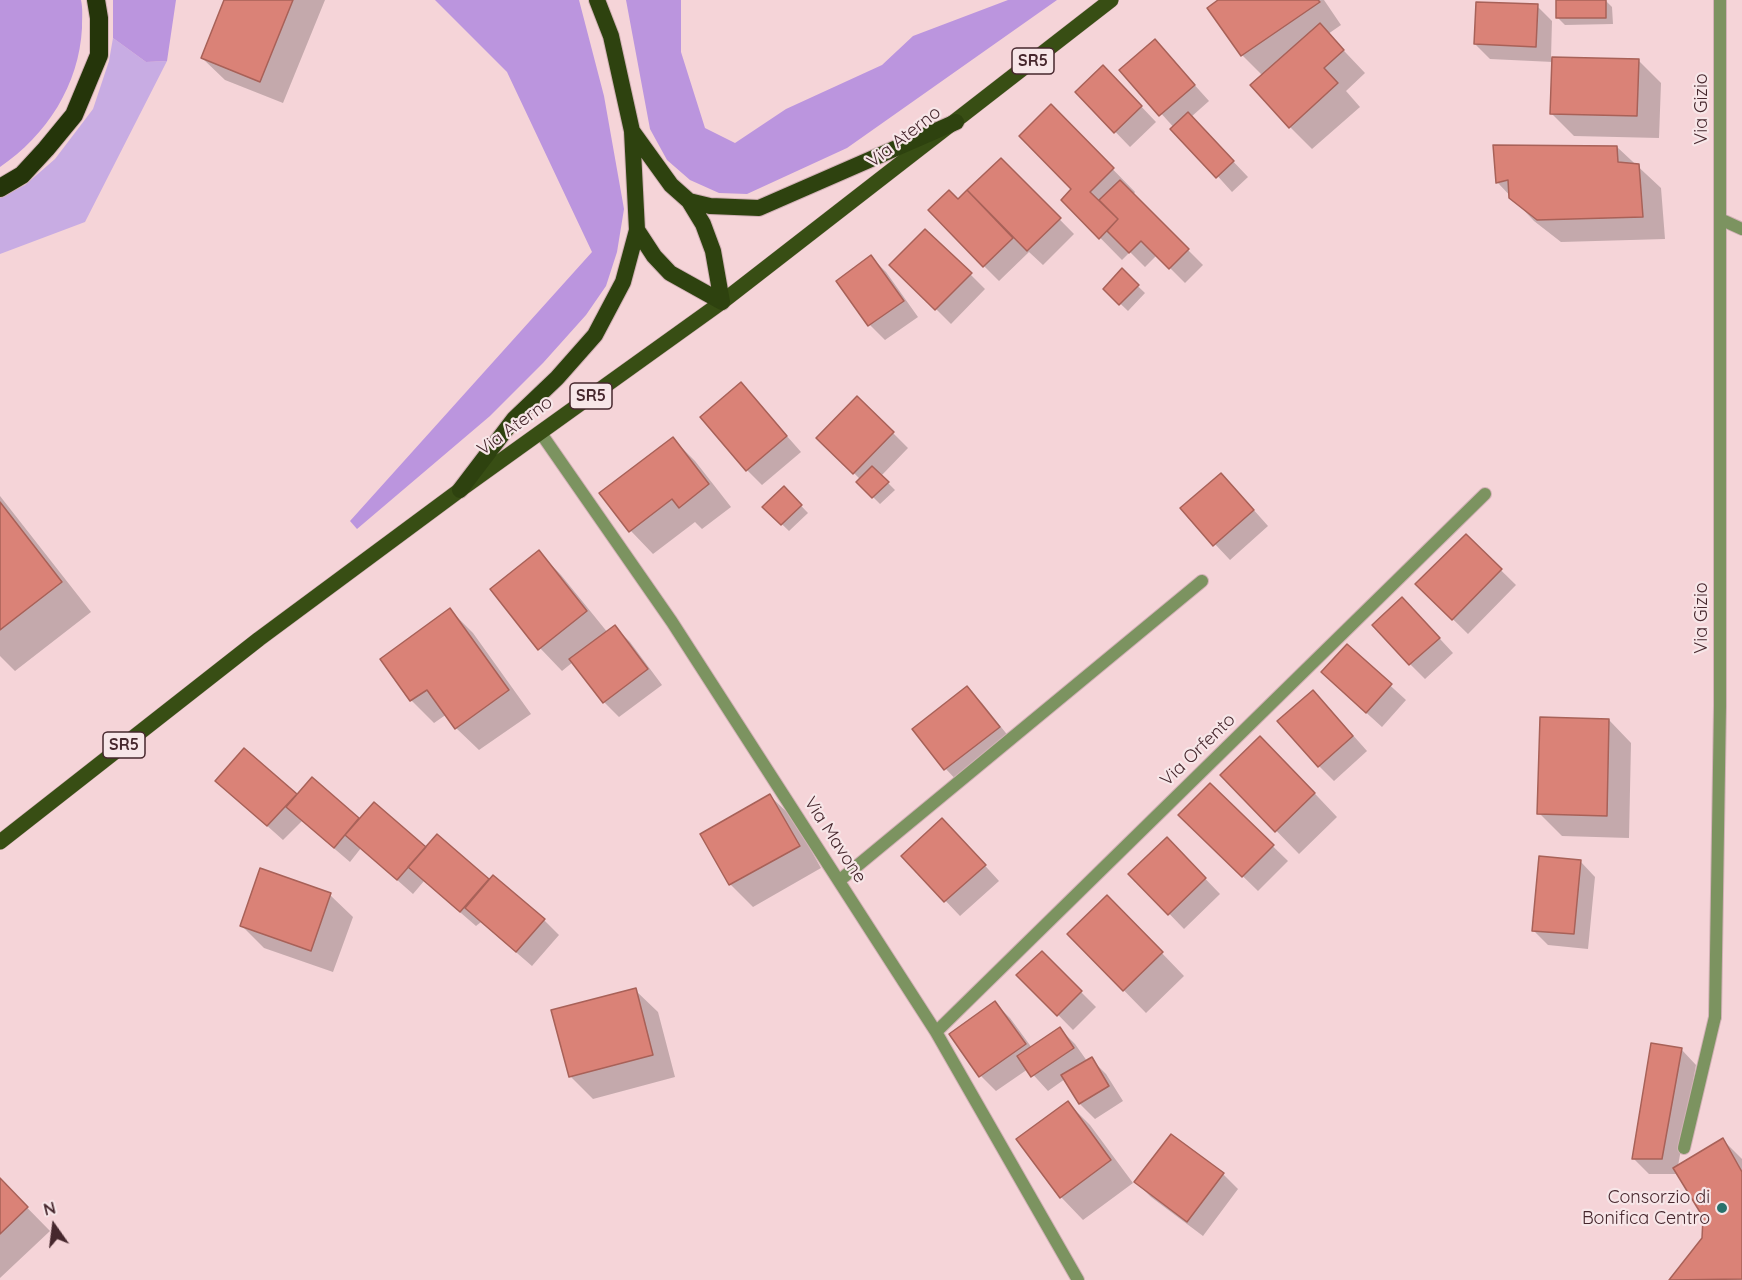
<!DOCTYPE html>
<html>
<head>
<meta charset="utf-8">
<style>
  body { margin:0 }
  #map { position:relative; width:1742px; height:1280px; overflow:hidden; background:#f5d4d8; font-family:Quicksand,sans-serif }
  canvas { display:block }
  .north { position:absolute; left:24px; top:1196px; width:60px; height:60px; -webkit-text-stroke:4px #f7e6e8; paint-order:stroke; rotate:346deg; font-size:16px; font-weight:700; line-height:24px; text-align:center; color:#46272d }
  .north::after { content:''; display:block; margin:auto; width:21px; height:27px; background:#46272d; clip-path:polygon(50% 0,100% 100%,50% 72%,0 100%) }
</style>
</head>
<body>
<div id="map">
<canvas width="1742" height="1280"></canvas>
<div class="north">N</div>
</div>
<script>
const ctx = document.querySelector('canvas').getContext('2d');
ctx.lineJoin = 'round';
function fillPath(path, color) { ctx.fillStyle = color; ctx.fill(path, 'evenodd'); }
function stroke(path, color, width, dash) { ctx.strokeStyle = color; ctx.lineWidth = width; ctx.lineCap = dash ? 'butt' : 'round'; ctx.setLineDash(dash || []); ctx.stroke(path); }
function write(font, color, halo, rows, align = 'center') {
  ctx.font = font + ' Quicksand,sans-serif'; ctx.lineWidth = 4.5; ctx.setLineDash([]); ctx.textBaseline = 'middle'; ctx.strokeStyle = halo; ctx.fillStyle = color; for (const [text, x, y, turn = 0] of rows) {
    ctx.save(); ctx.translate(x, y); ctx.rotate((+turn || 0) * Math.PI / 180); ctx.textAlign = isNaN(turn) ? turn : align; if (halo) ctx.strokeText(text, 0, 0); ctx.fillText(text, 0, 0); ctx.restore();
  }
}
fillPath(new Path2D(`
  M113,38L146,62L167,61L85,222L0,254V197L25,185L55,159L93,109L109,61Z`), '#c8ace3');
fillPath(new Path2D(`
  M0,0H81C83,9 82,18 82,28C79,85 47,135 0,167Z
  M113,0H176L167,61L146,62L113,38Z
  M435,0H579L604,96L624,209L617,252L606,286L586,315L543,363L490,416L357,529L350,521L592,252L507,72Z
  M626,0H681V52L705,128L735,143L786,109L882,65L913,36L1008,0H1057L847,148L747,194L719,193L690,180L667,160L650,129Z`), '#bb95de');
fillPath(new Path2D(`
  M226,0H325L283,103L225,80L202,58Z
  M1221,0H1324L1341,25L1328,34L1365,73L1346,91L1360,107L1312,149L1290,127L1263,76L1242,55Z
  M1605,0L1612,7L1613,24L1565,25L1558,18Z
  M1537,6L1552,21L1551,58L1638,60L1661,83L1659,138L1574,136L1552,114L1553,62L1490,59L1475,44Z
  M1155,41L1209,101L1191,117L1248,177L1232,192L1122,70Z
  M1118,82L1156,122L1130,147L1077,92Z
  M1051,106L1135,192L1133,195L1203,265L1185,283L1157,255L1145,267L1130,252L1122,260L1063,200L1073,189ZM1114,213L1122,221H1118L1112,215Z
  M1617,147L1661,188L1665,239L1561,242L1534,221L1498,183Z
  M1001,160L1074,234L1043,265L1029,252L999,281L984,266L958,201Z
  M871,257L886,272L918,317L885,340L870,325L838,281Z
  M892,265L970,274L985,289L951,324Z
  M1122,271L1145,293L1128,311L1105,289Z
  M741,384L801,452L762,485L747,470Z
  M893,433L908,448L881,476L895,490L880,504L858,482L861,480L818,438Z
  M673,439L695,461L731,507L702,529L695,522L653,554L631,531L602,493Z
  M784,488L808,513L789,531L764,507Z
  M1236,490L1268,526L1230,560L1182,509Z
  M0,496L91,612L15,671L0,656Z
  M1466,536L1516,585L1468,634L1417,584Z
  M539,552L561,575L608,633L615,627L630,642L662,685L619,717L604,702L573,662L562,671L540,648Z
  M450,610L473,633L531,714L479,750L456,728L447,714L434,723L411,700L382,659Z
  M1417,614L1453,653L1425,679L1410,664Z
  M1347,646L1406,700L1382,727L1338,687Z
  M967,688L982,703L1013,742L960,784L945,768Z
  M1328,707L1367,751L1334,781L1319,766Z
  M1609,720L1631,743L1629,838L1562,836L1539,813Z
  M244,750L297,796L312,779L360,821L426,849L437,837L489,882L544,920L559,935L532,966L481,922L476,926L424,881L413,894L361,848L350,862L302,821L283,840L217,781Z
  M1283,760L1337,817L1299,854L1222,775Z
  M1210,785L1288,861L1258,891L1180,815Z
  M770,796L793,818L821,868L753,907L730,884Z
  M957,835L999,881L960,916L903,856Z
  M1167,839L1220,894L1184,929L1131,874Z
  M1580,861L1595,877L1588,949L1548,945L1533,930Z
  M330,895L353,917L333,972L264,948L242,926Z
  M1130,920L1184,976L1146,1013L1069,934Z
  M1042,953L1096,1007L1073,1030L1019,975Z
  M635,990L658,1012L675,1077L593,1099L570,1076Z
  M995,1003L1010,1018L1032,1048L1060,1029L1075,1044L1087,1061L1091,1059L1106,1074L1123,1101L1095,1119L1080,1104L1065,1079L1048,1091L1028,1069L996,1091L981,1076L951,1035Z
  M1681,1049L1696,1065L1678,1166L1723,1140L1742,1159V1280H1670L1704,1238V1217L1677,1174H1649L1634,1159Z
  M1068,1103L1090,1125L1133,1183L1083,1220L1061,1197Z
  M1223,1174L1238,1189L1203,1236L1151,1197L1136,1182Z
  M0,1180L50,1231L0,1278Z`), '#0003');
const building = new Path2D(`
  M224,0H293L260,82L201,58Z
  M1218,0H1318L1320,2L1241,56L1207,8Z
  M1556,0H1606V18H1556Z
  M1476,2L1538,4L1536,47L1474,44Z
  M1320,23L1344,50L1324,68L1338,83L1289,128L1250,85Z
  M1155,39L1195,85L1159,116L1119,70Z
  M1552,57L1639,59L1637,116L1550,114Z
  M1103,65L1142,106L1114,133L1075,92Z
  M1051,104L1114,168L1090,192L1118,219L1099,239L1061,200L1071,189L1019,136Z
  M1188,112L1234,161L1216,178L1170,129Z
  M1493,145L1617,146L1618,162L1639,164L1643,217L1537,220L1509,198L1508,180L1496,183Z
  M1001,158L1061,218L1027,251L967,190Z
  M1120,180L1189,249L1169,269L1141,241L1129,253L1107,231L1118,219L1099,200Z
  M949,190L958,199L967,190L1013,238L983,267L928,210Z
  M925,229L972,273L935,310L889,265Z
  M871,255L904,301L868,326L836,281Z
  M1122,268L1139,285L1119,305L1103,289Z
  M741,382L787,436L746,471L700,417Z
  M857,396L894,432L853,474L816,438Z
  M673,437L709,484L679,508L672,499L629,532L599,493Z
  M872,466L889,482L872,498L856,482Z
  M1221,473L1254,510L1213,546L1180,508Z
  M784,486L802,505L781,525L762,507Z
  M0,502L62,582L0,630Z
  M1466,534L1502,569L1452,620L1415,584Z
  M539,550L587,611L538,650L490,589Z
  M1402,597L1440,638L1409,665L1372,625Z
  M450,608L509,690L455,729L427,690L410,701L380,659Z
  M615,625L648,669L603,703L569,659Z
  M1347,644L1392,684L1366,713L1321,672Z
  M967,686L1000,727L944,770L912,729Z
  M1313,690L1353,736L1318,767L1277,721Z
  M1540,717L1609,719L1607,816L1537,814Z
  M1260,736L1315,793L1275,832L1220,775Z
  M244,748L297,794L267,826L215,781Z
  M312,777L359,818L334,848L286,807Z
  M1210,783L1274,845L1242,877L1178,815Z
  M770,794L800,846L729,885L700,834Z
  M374,802L426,847L397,880L345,835Z
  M942,818L986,865L944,902L901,856Z
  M437,834L489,879L460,912L408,867Z
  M1167,837L1206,878L1168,915L1128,874Z
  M1539,856L1581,860L1574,934L1532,931Z
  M260,868L331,893L311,951L240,926Z
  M493,875L545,919L516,952L465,908Z
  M1107,895L1163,952L1123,991L1067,934Z
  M1042,951L1082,991L1057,1016L1016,975Z
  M636,988L653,1055L569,1077L551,1010Z
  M995,1001L1026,1044L979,1077L949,1034Z
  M1060,1027L1074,1048L1031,1077L1017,1056Z
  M1651,1043L1682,1048L1662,1159H1632Z
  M1092,1057L1109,1086L1079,1104L1061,1075Z
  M1068,1101L1111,1160L1060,1198L1016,1139Z
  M1171,1134L1224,1173L1187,1222L1134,1182Z
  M1723,1138L1742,1172V1279L1669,1280L1702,1238L1703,1217L1673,1168Z
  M0,1178L28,1207L0,1234Z`);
fillPath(building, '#da8277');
stroke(building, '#a86158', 1.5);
const service = new Path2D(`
  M1684,1148L1715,1017`);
const minor = new Path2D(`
  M1720,219L1742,229
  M540,432L672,622L936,1032L1078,1280
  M840,880L1202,581
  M1715,1017L1720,706V0
  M936,1032L1485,494`);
const primary = new Path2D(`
  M0,842L259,639L460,490L722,302L1111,0`);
const trunk = new Path2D(`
  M632,131L671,185L689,201L703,224L713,251L722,302
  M689,201L710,206L759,208L956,122
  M637,230L654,256L670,273L722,302
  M460,490L514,419L557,378L595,335L623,282L637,230L632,131L611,36L597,0`);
const motorway = new Path2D(`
  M0,188L22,175L46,149L74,115L99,55V18L96,0`);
stroke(service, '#d2b1b6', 14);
stroke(minor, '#d2b1b6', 14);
stroke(primary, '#d2b1b6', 16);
stroke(trunk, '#d2b1b6', 18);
stroke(motorway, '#d2b1b6', 20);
stroke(service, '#7c9360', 12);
stroke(minor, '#7c9360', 12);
stroke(primary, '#384e14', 15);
stroke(trunk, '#2e420f', 16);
stroke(motorway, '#25350a', 18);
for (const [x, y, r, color] of [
  [1722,1208,6,"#29726c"]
]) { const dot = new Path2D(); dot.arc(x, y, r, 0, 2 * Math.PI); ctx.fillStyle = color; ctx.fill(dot); stroke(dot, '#f7e6e8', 2); }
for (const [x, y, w] of [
  [1033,61,42],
  [591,396,42],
  [124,745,42]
]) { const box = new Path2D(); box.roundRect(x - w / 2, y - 13, w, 26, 4.5); ctx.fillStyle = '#f7e6e8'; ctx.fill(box); stroke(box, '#46272d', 1.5); }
write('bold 16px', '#46272d', null, [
  ["SR5",1033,61],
  ["SR5",591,396],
  ["SR5",124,745]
]);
write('18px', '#46272d', '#f7e6e8', [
  ["Via Gizio",1702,109,-90],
  ["Via Aterno",904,137,-38],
  ["Via Aterno",515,426,-36],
  ["Via Gizio",1702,618,-90],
  ["Via Orfento",1198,750,-44],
  ["Via Mavone",835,840,57]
]);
write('18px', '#46272d', '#f7e6e8', [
  ["Consorzio di",1710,1198],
  ["Bonifica Centro",1710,1219]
], 'right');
</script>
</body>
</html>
